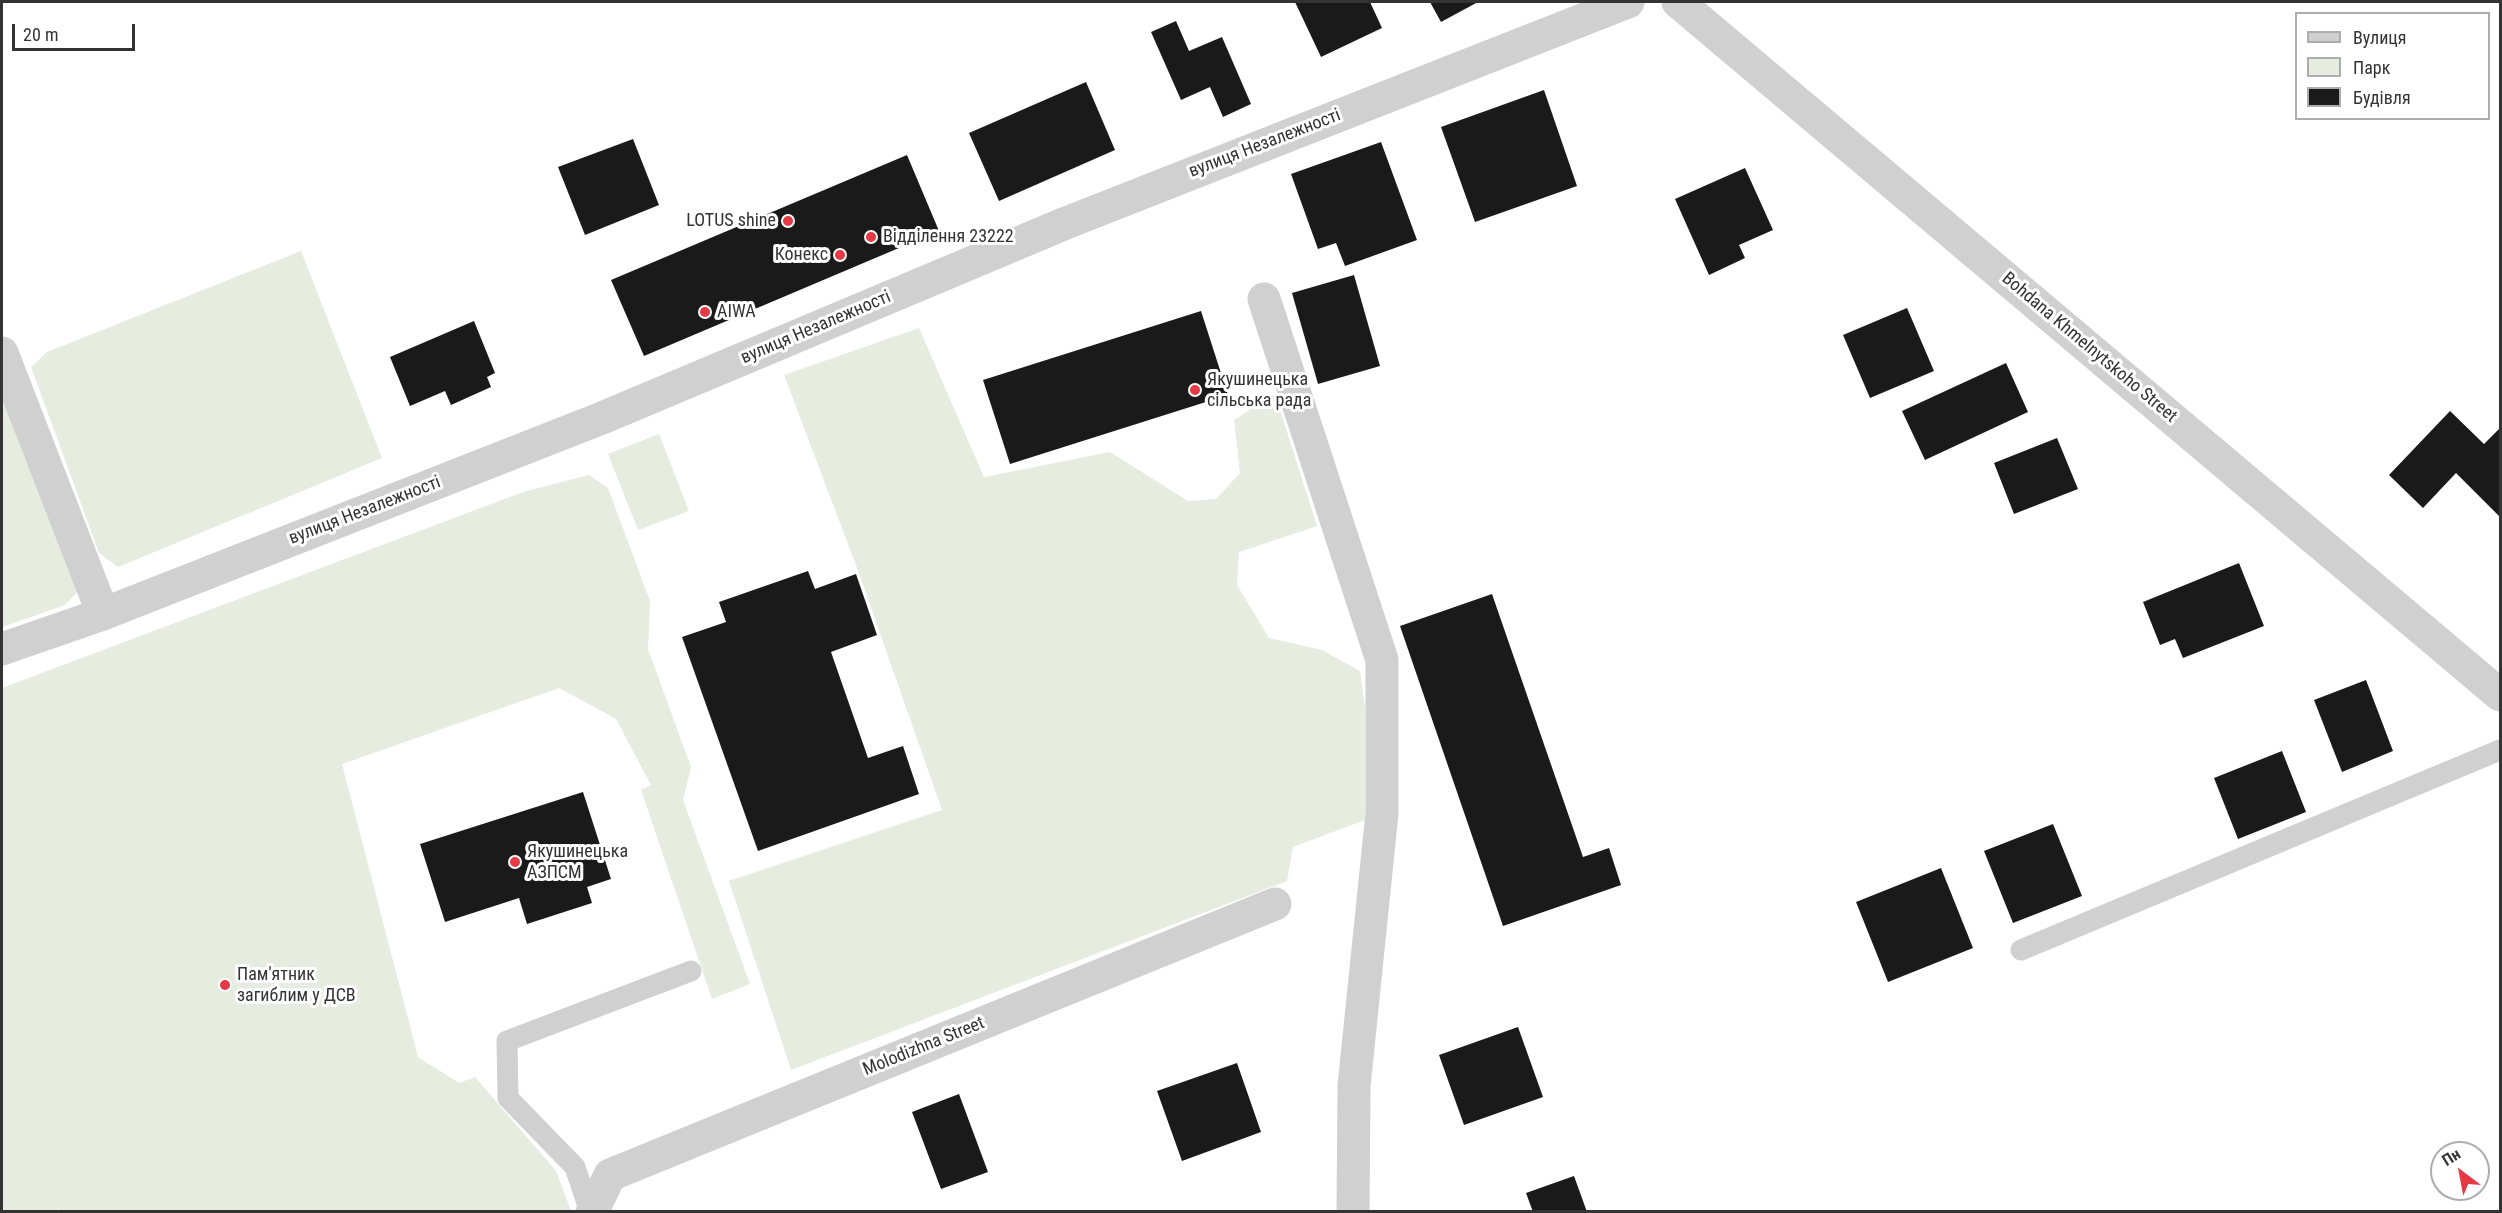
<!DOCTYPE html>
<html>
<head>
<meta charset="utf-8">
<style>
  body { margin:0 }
  #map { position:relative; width:2502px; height:1213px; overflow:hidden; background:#fff; font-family:"Roboto Condensed",sans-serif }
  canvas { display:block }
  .frame { position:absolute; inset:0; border:3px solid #333; pointer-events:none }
  .legend { position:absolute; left:2295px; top:12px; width:195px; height:108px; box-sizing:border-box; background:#fff; border:2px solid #adadad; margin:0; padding:8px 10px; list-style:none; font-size:18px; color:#333 }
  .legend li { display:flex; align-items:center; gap:12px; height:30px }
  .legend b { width:30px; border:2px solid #adadad }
  .north { position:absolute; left:2430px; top:1141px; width:60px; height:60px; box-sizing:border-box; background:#fff; border:2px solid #adadad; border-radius:50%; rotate:328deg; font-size:16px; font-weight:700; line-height:24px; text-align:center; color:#333 }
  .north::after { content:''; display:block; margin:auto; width:21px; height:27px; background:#e63946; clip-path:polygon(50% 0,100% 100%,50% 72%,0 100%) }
  .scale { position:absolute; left:12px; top:24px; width:123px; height:27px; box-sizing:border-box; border:3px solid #333; border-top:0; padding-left:8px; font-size:18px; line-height:21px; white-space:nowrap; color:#333; -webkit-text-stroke:4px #fff; paint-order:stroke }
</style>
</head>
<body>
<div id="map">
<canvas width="2502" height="1213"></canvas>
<div class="frame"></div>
<ul class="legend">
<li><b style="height:8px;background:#d0d0d0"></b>Вулиця</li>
<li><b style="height:16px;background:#e6ecdf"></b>Парк</li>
<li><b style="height:16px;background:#1a1a1a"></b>Будівля</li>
</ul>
<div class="north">Пн</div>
<div class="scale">20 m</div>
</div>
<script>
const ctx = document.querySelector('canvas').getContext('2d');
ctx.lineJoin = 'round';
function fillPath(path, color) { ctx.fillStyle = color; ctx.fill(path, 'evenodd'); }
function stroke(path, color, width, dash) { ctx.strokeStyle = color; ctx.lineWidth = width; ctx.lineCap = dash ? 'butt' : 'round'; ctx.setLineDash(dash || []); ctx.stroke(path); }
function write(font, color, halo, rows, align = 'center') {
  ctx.font = font + ' "Roboto Condensed",sans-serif'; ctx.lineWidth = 6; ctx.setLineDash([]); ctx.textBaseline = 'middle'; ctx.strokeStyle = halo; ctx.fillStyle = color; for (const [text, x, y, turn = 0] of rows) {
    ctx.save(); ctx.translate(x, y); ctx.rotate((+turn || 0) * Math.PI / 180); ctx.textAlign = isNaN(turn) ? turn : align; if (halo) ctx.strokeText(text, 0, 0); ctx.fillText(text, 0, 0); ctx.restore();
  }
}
fillPath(new Path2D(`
  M301,251L382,458L118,567L99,553L31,367L47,352Z
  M919,328L984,477L1110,452L1188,501L1216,499L1240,473L1234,420L1275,394L1317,526L1239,552L1237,585L1269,638L1322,650L1360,671L1365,708V820L1293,847L1287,881L791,1070L729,881L942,810L856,565L784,375Z
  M2,390L81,588L65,605L2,627Z
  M659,434L689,511L638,530L608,454Z
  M589,475L608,488L650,601L648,649L691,767L683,800L750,984L712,999L641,790L651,785L616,719L559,688L342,764L418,1057L459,1083L475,1077L556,1171L571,1211L63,1212L59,1209L53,1212H2V688L523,492Z`), '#e6ecdf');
fillPath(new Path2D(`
  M1295,2H1370L1382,28L1321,57Z
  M1430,2H1478L1441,22Z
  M1176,21L1189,51L1222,37L1251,104L1223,117L1210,87L1181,100L1151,32Z
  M1086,82L1115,150L999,201L969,133Z
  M1544,90L1577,186L1475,222L1441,127Z
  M633,139L659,205L585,235L558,167Z
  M1381,142L1417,240L1345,266L1336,243L1318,249L1291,174Z
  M907,155L939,231L644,356L611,280Z
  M1745,168L1773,230L1739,245L1745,258L1709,275L1675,199Z
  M1354,275L1380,366L1318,384L1292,293Z
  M1907,308L1934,371L1870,398L1843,335Z
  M1201,311L1228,395L1010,464L983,380Z
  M474,321L495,373L487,377L491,387L451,405L445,391L410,406L390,357Z
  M2006,363L2028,412L1925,460L1902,411Z
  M2450,411L2484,444L2500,428V517L2456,473L2423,508L2389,475Z
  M2057,438L2078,489L2014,514L1994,463Z
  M2239,563L2264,626L2183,658L2175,639L2160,645L2143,602Z
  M808,571L815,589L856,574L877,635L831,652L868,758L903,746L919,794L758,851L682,637L726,622L719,602Z
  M1492,594L1583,857L1609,848L1621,885L1503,926L1400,626Z
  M2366,680L2393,751L2342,772L2314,700Z
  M2282,751L2306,812L2238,839L2214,778Z
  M583,792L611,879L587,887L592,903L527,924L519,898L445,922L420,844Z
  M2053,824L2082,896L2013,923L1984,851Z
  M1941,868L1973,948L1888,982L1856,902Z
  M1518,1027L1543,1097L1464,1125L1439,1055Z
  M1237,1063L1261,1132L1182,1161L1157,1091Z
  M959,1094L988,1172L941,1189L912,1112Z
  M1574,1176L1587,1212H1533L1526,1193Z`), '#1a1a1a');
stroke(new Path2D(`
  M2021,950L2500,750
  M590,1212L575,1167L508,1098L507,1041L691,971`), '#d0d0d0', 21);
stroke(new Path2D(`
  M1678,2L2500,695
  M1264,299L1382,660V813L1354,1086L1353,1212
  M2,353L103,614
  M2,649L103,614L602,418L1066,223L1628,2
  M592,1212L610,1175L1275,904`), '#d0d0d0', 33);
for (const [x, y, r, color] of [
  [788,221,6,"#e63946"],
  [871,237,6,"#e63946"],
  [840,255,6,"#e63946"],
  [705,312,6,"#e63946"],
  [1195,390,6,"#e63946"],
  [515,862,6,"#e63946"],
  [225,985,6,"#e63946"]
]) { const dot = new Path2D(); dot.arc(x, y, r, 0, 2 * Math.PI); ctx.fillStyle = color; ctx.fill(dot); stroke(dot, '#fff', 2); }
write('18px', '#333', '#fff', [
  ["вулиця Незалежності",1265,144,-21],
  ["вулиця Незалежності",816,328,-23],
  ["Bohdana Khmelnytskoho Street",2089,348,40],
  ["вулиця Незалежності",365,511,-21],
  ["Molodizhna Street",924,1047,-22]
]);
write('18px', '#333', '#fff', [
  ["LOTUS shine",776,221,"right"],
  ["Відділення 23222",883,237],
  ["Конекс",828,255,"right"],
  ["AIWA",717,312],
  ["Якушинецька",1207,380],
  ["сільська рада",1207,401],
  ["Якушинецька",527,852],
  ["АЗПСМ",527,873],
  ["Пам'ятник",237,975],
  ["загиблим у ДСВ",237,996]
], 'left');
</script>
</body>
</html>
